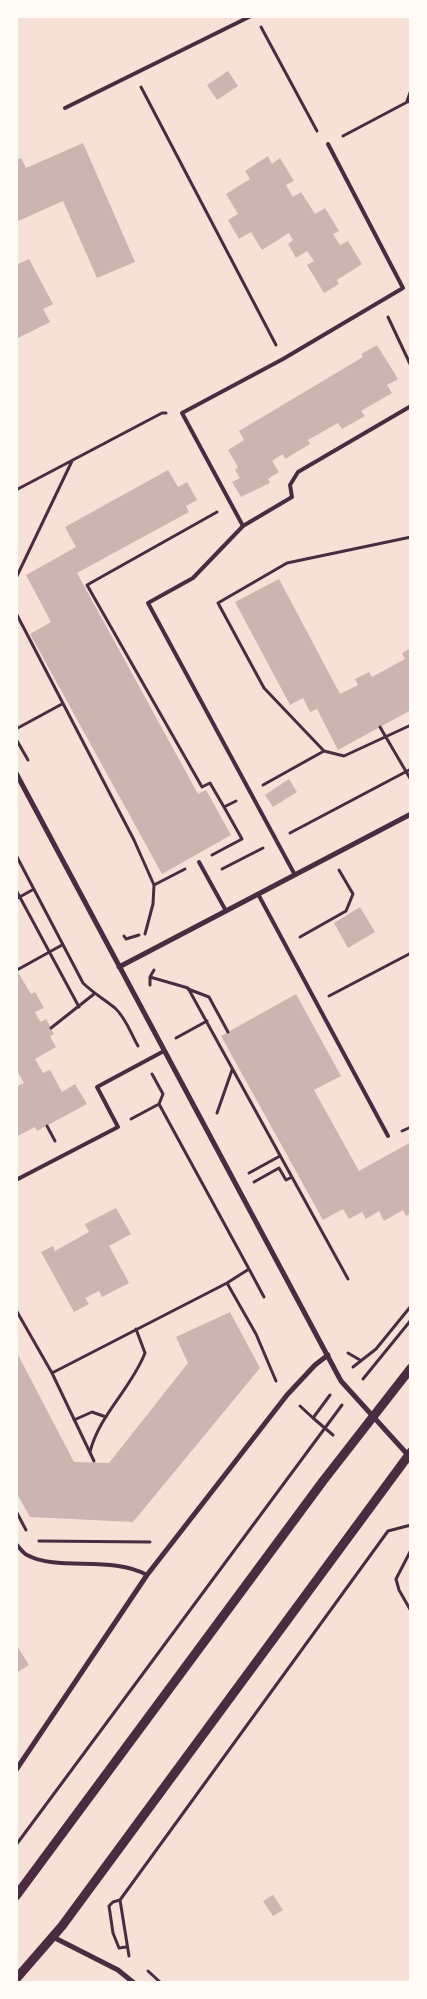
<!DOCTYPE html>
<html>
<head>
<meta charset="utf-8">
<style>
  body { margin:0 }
  #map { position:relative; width:427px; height:1999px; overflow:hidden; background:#f7e1d7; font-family:"Varela Round",sans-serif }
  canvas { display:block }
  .frame { position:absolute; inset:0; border:18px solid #fffaf5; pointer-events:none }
</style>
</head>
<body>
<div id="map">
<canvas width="427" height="1999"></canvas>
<div class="frame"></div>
</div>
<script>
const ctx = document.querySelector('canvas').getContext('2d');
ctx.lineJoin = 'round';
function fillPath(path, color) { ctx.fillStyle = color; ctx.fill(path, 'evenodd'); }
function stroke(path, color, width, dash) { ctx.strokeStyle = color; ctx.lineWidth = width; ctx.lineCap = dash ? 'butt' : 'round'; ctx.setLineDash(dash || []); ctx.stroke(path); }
fillPath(new Path2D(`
  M228,71L238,86L217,100L207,85Z
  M83,143L135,262L97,278L63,201L16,222V160L21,158L26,168Z
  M268,156L272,164L280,158L294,181L286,185L293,197L301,192L315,214L325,208L339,231L333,234L340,245L348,241L362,264L337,280L339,284L324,293L307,265L314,261L307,251L296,258L288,244L293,240L289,233L262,250L251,232L239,239L228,220L238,214L226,194L250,179L245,171Z
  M29,259L53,304L43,309L50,322L16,339V265Z
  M377,345L398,379L387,385L392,393L361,411L365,416L342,429L338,423L308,440L310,444L285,459L283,454L272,461L279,472L268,479L270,483L241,497L232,482L240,478L235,470L238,467L228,450L244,440L239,431L363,357L361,354Z
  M168,470L178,487L187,482L197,500L186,506L189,512L77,573L198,794L206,790L231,835L162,874L30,634L51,622L26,575L76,547L65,527Z
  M279,579L340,694L358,685L355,679L369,672L372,677L405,659L402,653L411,648V710L338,750L317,709L310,712L303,698L290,705L235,602Z
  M289,779L297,792L273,807L265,795Z
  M360,907L375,932L348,948L334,923Z
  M16,969L31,994L35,992L44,1008L35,1012L38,1018L41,1022L46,1019L54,1034L50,1036L56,1047L35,1059L43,1073L50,1070L62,1092L75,1084L87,1104L37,1131L35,1127L16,1137V1087L24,1083L16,1069Z
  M296,994L341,1076L314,1090L359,1171L411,1142V1213L406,1216L403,1210L384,1221L379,1211L366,1219L362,1212L349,1219L343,1209L323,1220L221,1036Z
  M116,1208L131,1234L109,1246L129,1283L102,1297L99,1291L85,1298L89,1304L74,1312L41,1252L53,1246L55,1251L89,1232L85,1224Z
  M230,1312L260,1368L133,1522L30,1517L16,1492V1351L74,1462L109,1463L188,1363L176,1337Z
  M16,1644L29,1665L16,1673Z
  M273,1895L283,1910L273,1916L263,1901Z`), '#ccb4b1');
stroke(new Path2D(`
  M261,27L317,131
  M141,87L276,345
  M407,101L411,90
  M343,136L411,100
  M388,317L411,366
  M16,490L162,413H166
  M217,512L87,585L202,787L210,783L224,807
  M16,578L72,461
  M16,613L134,840L154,885L153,904L145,934
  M380,727L411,780
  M16,729L62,704
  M16,739L28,760
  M324,751L264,688L218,603L287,563L411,537
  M263,785L324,751L344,756L411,725
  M290,833L411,769
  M16,855L83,983C93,993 104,999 115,1008C126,1018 131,1034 138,1046
  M212,855L242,839L224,807L236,801
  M222,869L263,848
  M154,885L185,869
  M16,890L79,1007
  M16,899L34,889
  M124,936L126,939L139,935
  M300,937L346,911L353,894L339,870
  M17,970L62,945
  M150,977L188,988L348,1279
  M150,985V977L154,970
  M188,989L209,997L228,1032
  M329,996L411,953
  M51,1028L94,994
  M176,1038L207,1021
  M217,1113L232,1070
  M131,1119L159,1104
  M47,1126L55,1141
  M402,1131L411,1127
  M249,1173L280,1156
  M254,1182L279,1168L286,1180L292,1177
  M249,1269L264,1297
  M227,1283L256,1334L276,1381
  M16,1310L52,1373
  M348,1353L360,1360
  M353,1367L376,1349L411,1306
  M363,1379L411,1320
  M330,1395L313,1418L333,1435
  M300,1406L313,1418
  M74,1420L92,1412L106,1417
  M90,1452C99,1415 131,1389 145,1353L136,1329
  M94,1461L52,1373L227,1283L249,1269L159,1104L163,1094L152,1074
  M16,1511L26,1530
  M39,1541L150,1542
  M411,1550L396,1579L399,1590L411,1611
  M16,1845L342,1405
  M120,1900L129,1956
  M126,1947L119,1948L113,1933L109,1906L113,1902L120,1900L388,1531L411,1525
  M148,1971L161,1983`), '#4a2c40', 3);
stroke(new Path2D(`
  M65,108L251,16
  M243,526L292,497L290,485L298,472L411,406
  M199,862L226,911
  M295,875L148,603L193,578L243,526L182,413L283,359L403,288L328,144
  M258,894L388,1136
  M16,1180L118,1127L97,1087L164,1051
  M16,1544C19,1547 23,1553 27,1555C58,1572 112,1555 147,1575`), '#4a2c40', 4);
stroke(new Path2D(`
  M16,773L341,1381L408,1455
  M119,967L411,814
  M16,1770L147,1575L287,1395L315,1365L328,1355
  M53,1937L118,1970L134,1983`), '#4a2c40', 5);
stroke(new Path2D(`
  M16,1896L323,1481L411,1368
  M16,1979L62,1926L411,1452`), '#4a2c40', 9);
</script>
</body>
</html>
